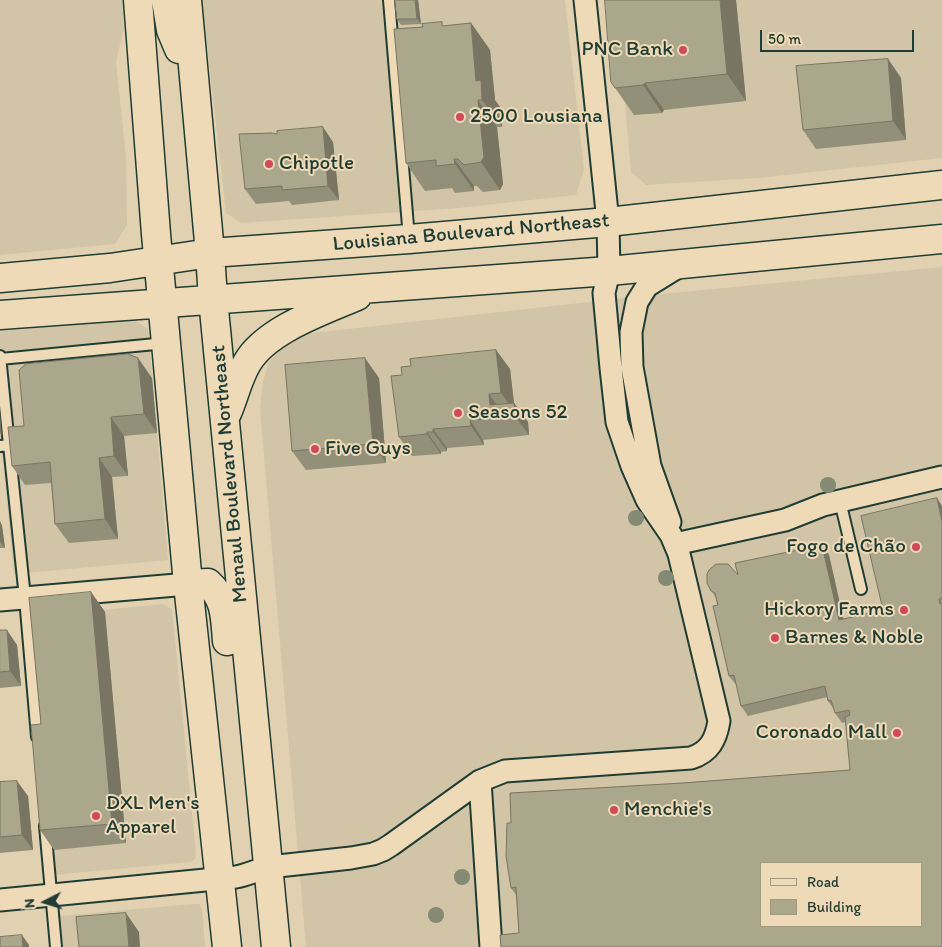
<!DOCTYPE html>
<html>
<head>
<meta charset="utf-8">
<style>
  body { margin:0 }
  #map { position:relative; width:942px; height:947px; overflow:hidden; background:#e2d1b0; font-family:Itim,sans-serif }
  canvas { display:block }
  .legend { position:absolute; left:760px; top:862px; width:162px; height:65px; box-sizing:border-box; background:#efdab8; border:1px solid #9c9b83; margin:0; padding:6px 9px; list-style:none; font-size:15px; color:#1f3d34 }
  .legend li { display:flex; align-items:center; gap:10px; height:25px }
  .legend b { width:25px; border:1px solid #9c9b83 }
  .north { position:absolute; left:20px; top:877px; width:50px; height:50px; -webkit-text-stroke:4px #efdab8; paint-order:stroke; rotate:265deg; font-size:14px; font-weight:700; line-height:20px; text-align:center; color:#1f3d34 }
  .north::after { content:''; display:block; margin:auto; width:18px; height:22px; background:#1f3d34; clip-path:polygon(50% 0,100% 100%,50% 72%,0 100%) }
  .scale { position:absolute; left:760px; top:30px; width:154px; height:22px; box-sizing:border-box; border:2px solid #1f3d34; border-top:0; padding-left:6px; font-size:15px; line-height:18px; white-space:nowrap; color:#1f3d34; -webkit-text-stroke:4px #efdab8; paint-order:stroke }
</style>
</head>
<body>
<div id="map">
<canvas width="942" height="947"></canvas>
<ul class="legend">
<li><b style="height:6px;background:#efdab8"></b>Road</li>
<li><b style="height:14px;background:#aba78d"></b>Building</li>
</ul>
<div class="north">N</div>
<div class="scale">50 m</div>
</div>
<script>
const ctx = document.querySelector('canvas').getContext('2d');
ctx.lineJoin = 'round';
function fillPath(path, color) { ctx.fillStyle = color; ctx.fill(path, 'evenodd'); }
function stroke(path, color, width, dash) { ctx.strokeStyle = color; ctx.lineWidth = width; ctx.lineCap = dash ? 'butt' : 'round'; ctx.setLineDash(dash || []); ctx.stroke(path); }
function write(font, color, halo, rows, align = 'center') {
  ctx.font = font + ' Itim,sans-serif'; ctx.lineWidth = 4; ctx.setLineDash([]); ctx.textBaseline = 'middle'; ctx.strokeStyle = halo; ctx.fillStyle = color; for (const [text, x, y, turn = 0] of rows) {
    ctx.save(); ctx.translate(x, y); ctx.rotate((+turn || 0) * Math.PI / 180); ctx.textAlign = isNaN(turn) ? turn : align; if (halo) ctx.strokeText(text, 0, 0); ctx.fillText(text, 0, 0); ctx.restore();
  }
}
fillPath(new Path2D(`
  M0,0H122L124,28L116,62L126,157L127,225L115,244L0,255Z
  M202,0H565L584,170L576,195L459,208L241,223L226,213Z
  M616,0H942V158L758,178L646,185L631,172Z
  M942,267V947H306L260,409L263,382L268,364L278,352L290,342L312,333L661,294ZM761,863H921V926H761Z
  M135,320L148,329L168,560L14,574L2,453L0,452V331Z
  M163,604L172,609L196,854L195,859L191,862L53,875L33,617Z
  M193,904H199L202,909L205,947H62L59,916Z`), '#d2c4a6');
const lane = new Path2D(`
  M389,0L409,238
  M0,356L9,445L0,446
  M0,359L166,343
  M9,445L25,598L37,737
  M840,501L861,589
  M45,826L56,947`);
const street = new Path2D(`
  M670,522L650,466L632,367L631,332L637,302L647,286L681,265
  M675,544L785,520L823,505L942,477
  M0,600L188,584
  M0,900L236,877C247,875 257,870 269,867L351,858L373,854L383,850L391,845L480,781
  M491,947L480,781L505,771L691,758C710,752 716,739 719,721L679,554L671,535L647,500L632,466L617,422L611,368L604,293L609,271L608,222L585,0`);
const secondary = new Path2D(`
  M138,0L156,234L188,584L227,947
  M166,0L171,30L179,49
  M187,0L210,253L213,299L276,947
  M0,278L110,268L210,253L409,239L608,222L942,185
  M0,315L609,271L942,239
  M227,413C234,397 238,378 247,363C266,330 322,311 357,296
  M188,584L208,583C226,599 225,618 227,641`);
stroke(lane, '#1f3d34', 14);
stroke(street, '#1f3d34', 25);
stroke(secondary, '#1f3d34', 31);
stroke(lane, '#efdab8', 10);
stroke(street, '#efdab8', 21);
stroke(secondary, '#efdab8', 28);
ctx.fillStyle = '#848a74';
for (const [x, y] of [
  [828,485],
  [636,518],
  [666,578],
  [462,877],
  [436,915]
]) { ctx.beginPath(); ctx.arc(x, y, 8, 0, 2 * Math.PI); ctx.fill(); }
fillPath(new Path2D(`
  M418,0L421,24L401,25L397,19Z
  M736,0L746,101L664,110L662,113L634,115L611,82Z
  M471,23L490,50L495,100L500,107L502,127H497L503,184L500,190L483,192L477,186H474V191L455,193L452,188L425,191L406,163L444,26Z
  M888,59L901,78L906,140L816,149L803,130Z
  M277,134L333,142L339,200L292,205L289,201L256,204L245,189Z
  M496,350L510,369L514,403L528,422L529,435L483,440L484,445L447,448V451L441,452V454L412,456L399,437L402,375L411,366Z
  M152,378L157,433L124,436L128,476L112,477L118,539L69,543L55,524L51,483L25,485L12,466L24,426Z
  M379,378L386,463L306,470L292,451Z
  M942,506V947L519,933L516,895L511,888V823L683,783L850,770L846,722L842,723L835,713L833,708L828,701V697L748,716L741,706L737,686L729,676L716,598L707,583L738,575L822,545L829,555L843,619L883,610Z
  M0,521L2,526L5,548H0Z
  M91,592L105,612L126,843L54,850L40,830Z
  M0,630L17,645L21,686L0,688Z
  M0,782L28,796L33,850L0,853Z`), '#939079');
fillPath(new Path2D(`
  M415,0H418L421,24L417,19Z
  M720,0H736L746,101L727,74Z
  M471,23L490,50L495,100L500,107L502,127L482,100L476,81Z
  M888,59L901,78L906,140L893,121Z
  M645,83L664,110L662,113L643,85Z
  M478,100L497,127L503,184L500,190L481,162Z
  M323,127L333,142L339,200L328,186Z
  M454,159L474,186V191L455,164Z
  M496,350L510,369L515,412L501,393Z
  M138,358L152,378L157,433L144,414Z
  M365,358L379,378L386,463L373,444Z
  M489,394L503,413L490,405Z
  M514,403L528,422L529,435L515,416Z
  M0,412L2,436L0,433Z
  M111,417L124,436L128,476L114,456Z
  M470,420L483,440L484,445L471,426Z
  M433,429L447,448V451L433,432Z
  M427,432L441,452V454L427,434Z
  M99,458L112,477L118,539L105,519Z
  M937,498L942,506V522Z
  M0,521L2,526L5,548L0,541Z
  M822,545L829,555L846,630L839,620Z
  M91,592L105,612L126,843L112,824Z
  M7,630L17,645L21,686L10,671Z
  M17,781L28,796L33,850L22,835Z
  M126,913L139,932L140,947H129Z
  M22,935L29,945V947H23Z`), '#787563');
const building = new Path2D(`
  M395,0H415L417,19H397Z
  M605,0H720L727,74L645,83L643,85L615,88L611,82Z
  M442,22V26L471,23L476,81L481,80L482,100H478L484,157L481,162L464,165L458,159H454L455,164L436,166V160L406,163L394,29L423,27L422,24Z
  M888,59L893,121L803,130L796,66Z
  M323,127L328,186L282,190V186L245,189L239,134L272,133L277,134V131Z
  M496,350L501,393L489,394L490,405L514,403L515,416L470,420L471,426L433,429V432H427V434L399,437L391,376L402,375L401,367L411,366L410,359Z
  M128,354L138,358L144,414L111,417L114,456L99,458L105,519L55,524L50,462L12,466L8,427L24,426L19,370L26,364Z
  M365,358L373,444L292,451L285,365Z
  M937,498L942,522V598L939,599L940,604L942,603V947H501L500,935L519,933L516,887L511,888L506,856L507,823H511L510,793L683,783L850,770L845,717L850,715L849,710L835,713L831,700L828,701L825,686L741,706L734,675L729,676L713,606L718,605L715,593L711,591L707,583V574L709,570L716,564H728L738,575L735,563L822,545L839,620L883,610L861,516ZM761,863H921V926H761Z
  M91,592L112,824L40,830L31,725L41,724L29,598Z
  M0,630H7L10,671L0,672Z
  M17,781L22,835L0,837V782Z
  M126,913L129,947H79L76,917Z
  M22,935L23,947H0V937Z`);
fillPath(building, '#aba78d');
stroke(building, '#787563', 1);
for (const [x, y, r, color] of [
  [683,50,5,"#d1495b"],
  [460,117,5,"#d1495b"],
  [269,164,5,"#d1495b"],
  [458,413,5,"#d1495b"],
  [315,449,5,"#d1495b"],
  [916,547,5,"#d1495b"],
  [904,610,5,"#d1495b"],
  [775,638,5,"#d1495b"],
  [897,733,5,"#d1495b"],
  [614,810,5,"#d1495b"],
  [96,816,5,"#d1495b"]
]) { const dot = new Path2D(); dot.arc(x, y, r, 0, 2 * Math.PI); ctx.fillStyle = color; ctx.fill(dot); stroke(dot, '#efdab8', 2); }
write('21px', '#1f3d34', '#efdab8', [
  ["PNC Bank",673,50,"right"],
  ["2500 Lousiana",470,117],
  ["Chipotle",279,164],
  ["Seasons 52",468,413],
  ["Five Guys",325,449],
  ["Fogo de Chão",906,547,"right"],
  ["Hickory Farms",894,610,"right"],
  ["Barnes & Noble",785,638],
  ["Coronado Mall",887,733,"right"],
  ["DXL Men's",106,804],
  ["Apparel",106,828],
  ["Menchie's",624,810]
], 'left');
write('21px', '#1f3d34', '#efdab8', [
  ["Louisiana Boulevard Northeast",471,233,-5],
  ["Menaul Boulevard Northeast",230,474,-95]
]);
</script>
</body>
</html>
